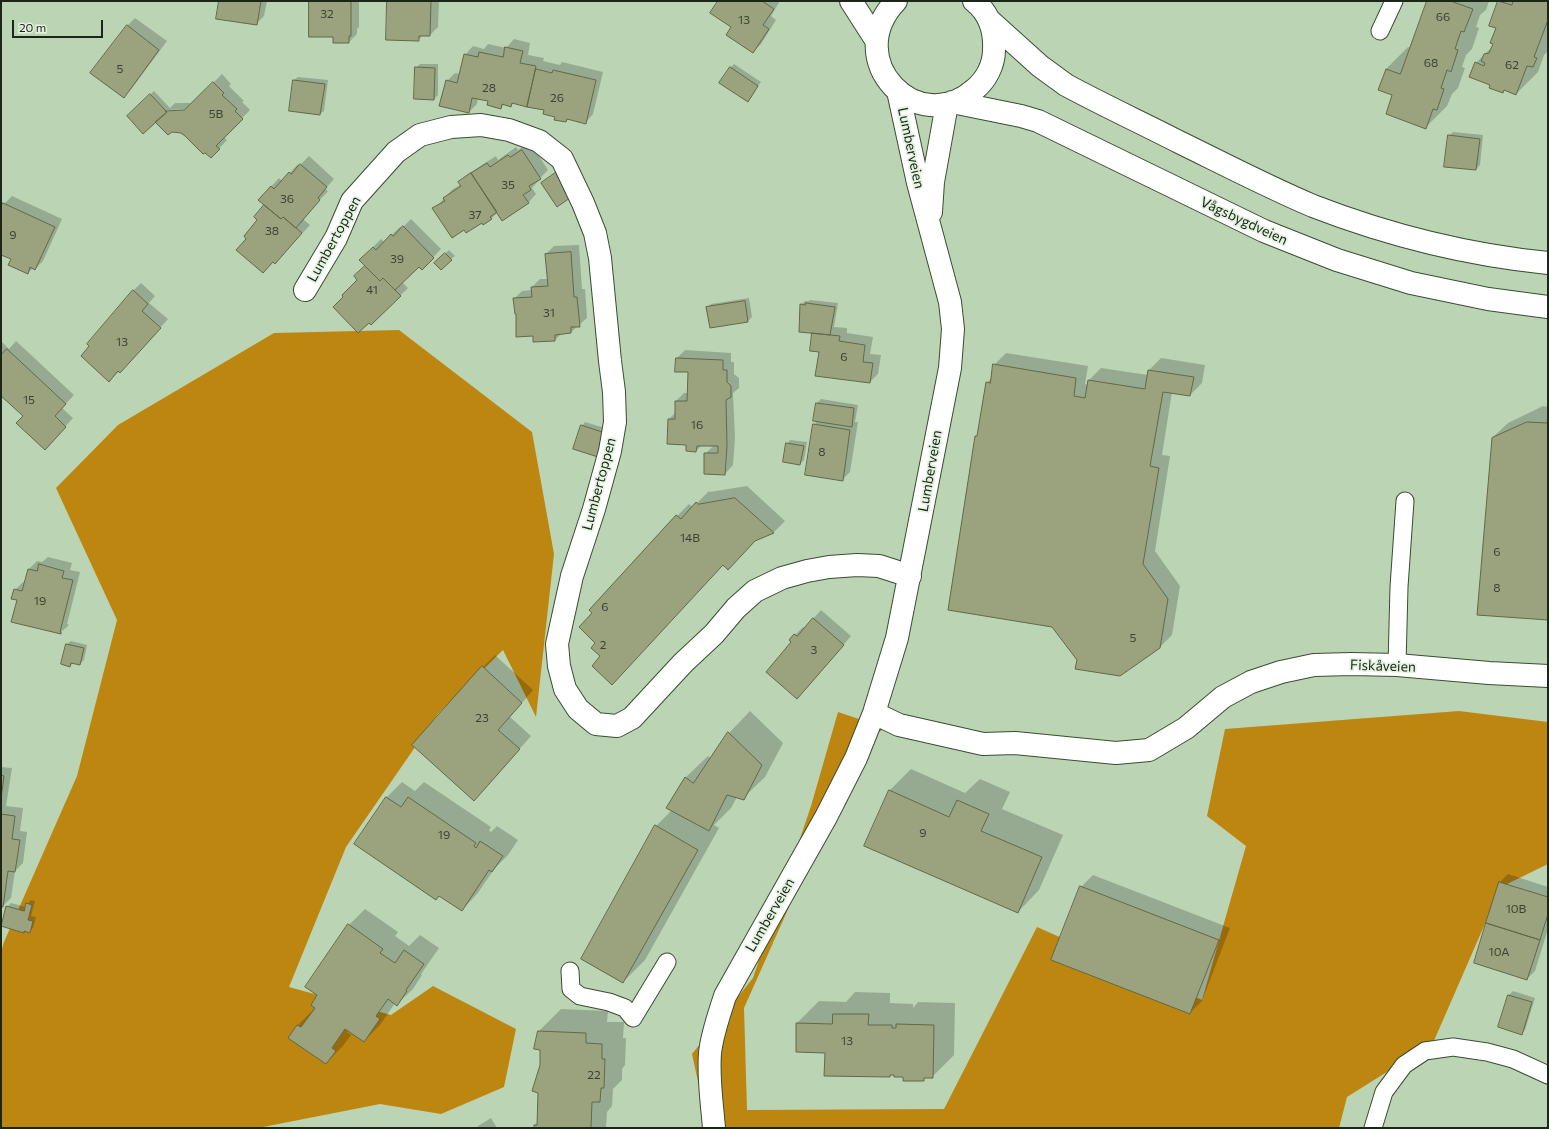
<!DOCTYPE html>
<html>
<head>
<meta charset="utf-8">
<style>
  body { margin:0 }
  #map { position:relative; width:1549px; height:1129px; overflow:hidden; background:#bbd5b4; font-family:Commissioner,sans-serif }
  canvas { display:block }
  .frame { position:absolute; inset:0; border:2px solid #1b2518; pointer-events:none }
  .scale { position:absolute; left:12px; top:20px; width:91px; height:18px; box-sizing:border-box; border:2px solid #1b2518; border-top:0; padding-left:5px; font-size:12px; line-height:14px; white-space:nowrap; color:#1b2518; -webkit-text-stroke:3px #e4f2e0; paint-order:stroke }
</style>
</head>
<body>
<div id="map">
<canvas width="1549" height="1129"></canvas>
<div class="frame"></div>
<div class="scale">20 m</div>
</div>
<script>
const ctx = document.querySelector('canvas').getContext('2d');
ctx.lineJoin = 'round';
function fillPath(path, color) { ctx.fillStyle = color; ctx.fill(path, 'evenodd'); }
function stroke(path, color, width, dash) { ctx.strokeStyle = color; ctx.lineWidth = width; ctx.lineCap = dash ? 'butt' : 'round'; ctx.setLineDash(dash || []); ctx.stroke(path); }
function write(font, color, halo, rows, align = 'center') {
  ctx.font = font + ' Commissioner,sans-serif'; ctx.lineWidth = 3.5; ctx.setLineDash([]); ctx.textBaseline = 'middle'; ctx.strokeStyle = halo; ctx.fillStyle = color; for (const [text, x, y, turn = 0] of rows) {
    ctx.save(); ctx.translate(x, y); ctx.rotate((+turn || 0) * Math.PI / 180); ctx.textAlign = isNaN(turn) ? turn : align; if (halo) ctx.strokeText(text, 0, 0); ctx.fillText(text, 0, 0); ctx.restore();
  }
}
fillPath(new Path2D(`
  M399,330L532,432L554,554L536,717L503,650L438,714L346,847L289,987L391,1015L433,986L516,1029L504,1087L441,1114L380,1104L258,1128H1V952L4,942L77,776L117,620L56,488L118,425L274,333Z
  M1459,711L1548,722V864L1501,887L1433,1043L1347,1097L1339,1128H708L692,1054L753,978L811,806L838,712L886,728L863,741L744,1008L747,1110L944,1109L1037,927L1202,1000L1246,846L1207,816L1225,729Z`), '#bd8610');
fillPath(new Path2D(`
  M220,1H267L264,16L256,24Z
  M310,1H359V27L357,29V34L349,42L334,36Z
  M388,1H439L438,27L430,35H423L418,40Z
  M719,1H780L771,16L776,20L761,44L753,52L732,27Z
  M1428,1H1489L1486,10L1480,15L1476,27L1479,28L1472,49L1466,55L1462,67L1465,68L1458,88L1452,94L1447,106L1426,127L1394,95L1386,69L1408,47L1411,48Z
  M1499,1H1548V51L1544,55L1538,72L1516,94L1505,90L1503,92L1491,84L1476,63L1493,46L1498,28L1490,25Z
  M135,18L167,41L132,88L124,96L127,26Z
  M514,39L530,43L528,55L544,58L543,61L560,65L562,62L603,72L593,114L585,123L568,119L566,121L545,110L514,102L511,105L504,104L501,108L489,100L478,98L477,104L469,112L447,81L455,73L460,74L465,55L473,46L484,49L488,44L506,48Z
  M420,64H438V95L434,99L416,68Z
  M734,64L761,82L747,101L730,68Z
  M222,74L231,84L229,86L244,101L242,102L250,110L224,137L227,140L211,157L181,133L155,121L128,116L154,91L170,108L175,103H193ZM189,109V111L165,112L167,110Z
  M298,77L328,80L324,111L320,114L294,80Z
  M1453,132L1483,135L1480,165L1476,169L1449,136Z
  M530,142L548,170L538,180V181L532,188L536,194L528,203L498,212L491,219L464,229L434,209L452,190L461,184L459,182L468,174L496,156L498,160L516,147L518,150Z
  M309,156L334,179L325,189L328,191L303,219L310,225L275,263L247,238L259,220L256,217L266,205L259,200L279,178L282,181L297,165L299,166Z
  M12,196L62,219L43,261L35,269L33,268L28,273L12,258L1,253V205H3Z
  M411,219L441,249L422,269L419,266L402,282L408,288L371,324L358,280L366,266L360,260L381,239L384,242L400,227L402,228Z
  M579,245L582,289H585L587,318L571,332L562,333L555,340L534,341L533,335L517,313L514,299L522,291L532,290V287L540,279H548L546,254L554,246Z
  M449,250L455,256L451,259L435,263Z
  M141,283L155,296L149,303L168,319L128,364L109,380L133,291Z
  M749,298L752,317L748,321L710,327L707,308L711,304Z
  M810,300L838,303L834,327L847,328V333L873,337L870,354L881,355L878,374L870,382L816,375L820,351L801,304L805,301H809Z
  M1,341L9,349L16,341L74,395L62,408L73,418L53,440L1,394Z
  M685,350L731,353V362H734V374L739,378V388L733,393L735,438L733,465L725,474L705,454L714,445H702L696,451L687,444L669,419L676,412V401L684,393H689V371H676L677,358Z
  M1006,353L1088,366L1085,384L1088,385L1089,380L1101,368L1148,375L1149,370L1161,358L1205,365L1202,383L1190,395L1172,392L1162,455L1170,456L1155,551L1180,586L1172,635L1160,647L1078,660L976,436L979,433L987,382L992,378L994,365Z
  M821,399L858,405L855,422H858L850,472L842,480L814,425L817,421H814L817,403Z
  M1543,406L1548,407V619L1492,438L1508,423Z
  M585,422L608,429L601,452L582,426Z
  M790,440L807,442L804,460L800,464L787,444Z
  M747,486L785,521L773,533L756,540L728,569L723,564L612,684L596,643L677,516L689,504L693,507L709,491L710,492Z
  M48,557L72,563L70,570L80,572L67,624L69,625L60,633L18,600L15,590L23,582H25L29,569L37,561L42,562Z
  M821,610L851,636L805,690L793,642L795,635L803,627L805,628Z
  M71,641L87,645L84,660L80,664L74,662L70,666L67,644Z
  M495,655L533,690L510,717L531,736L486,787L483,667Z
  M750,711L783,743L765,777L743,798L737,797L731,808L714,825L719,828L645,960L623,982L656,826L672,810L667,807L686,777L708,756L711,758L729,733Z
  M1,767L12,768L6,806L23,808L20,831L27,832L23,863L15,871L11,898L3,906H1Z
  M911,769L965,793L980,779L1010,792L1002,809L1063,835L1039,890L1018,912L889,791Z
  M402,782L415,791L424,782L491,827L489,830L491,832L497,826L518,840L508,855L495,868L477,894L462,910L386,798Z
  M1508,874L1548,887V929L1535,971L1527,979L1500,882Z
  M1093,875L1230,928L1202,1001L1190,1013L1081,887Z
  M31,900L35,901L31,916L36,917L33,928L29,931L25,930L23,932L1,925L7,907L11,903L26,907L27,904Z
  M365,909L398,932L395,936L409,946L420,935L439,948L421,974L422,975L413,989L397,1004L395,1003L380,1025L364,1041L348,1030L347,1032L351,1035L342,1047L326,1063L289,1038L298,1025L316,1007L319,995L349,925Z
  M1513,991L1535,998L1525,1030L1521,1034L1499,1026L1509,995Z
  M855,992L890,993V1003L913,1004V1008L918,1002L955,1003L954,1055L932,1077H926L923,1080L893,1074L890,1076L826,1052L797,1023L819,1001L846,1002Z
  M561,1009L608,1011L607,1022H624L623,1038H626L625,1065L622,1069V1080L613,1089L612,1106L607,1112L606,1128H535V1125L538,1122L541,1065L539,1031Z
  M491,1118L497,1128H477L478,1126Z`), '#0003');
const building = new Path2D(`
  M219,1H261L257,25L216,19Z
  M309,1H351V36H349V43H333V37H309Z
  M387,1H431L430,36H419V41L386,40Z
  M718,1H762L774,9L763,25L769,29L753,53L726,35L731,27L710,13Z
  M1427,1H1453V2L1473,9L1464,32L1461,31L1455,49L1458,50L1451,72L1447,70L1441,88L1444,89L1437,110L1433,109L1426,129L1386,114L1392,95L1378,90L1386,69L1400,74Z
  M1498,1L1512,5L1513,1H1548V20L1534,57L1537,58L1533,67L1527,66L1516,95L1504,90L1503,93L1489,88L1490,85L1469,77L1475,62L1484,66L1485,63L1481,61L1484,54L1489,53L1493,44L1490,43L1496,28L1489,26Z
  M127,25L159,50L124,98L90,73Z
  M505,47L523,51L520,63L536,66L527,107L512,103L511,107L502,104L501,109L487,105L488,101L472,98L469,113L439,106L446,80L457,83L464,54L478,57L479,52L503,57Z
  M415,67L435,68L434,100L414,99Z
  M730,67L758,86L748,102L719,83Z
  M536,69L552,73L553,70L596,80L586,124L567,119L566,122L554,120L555,117L543,114L544,110L527,107Z
  M293,80L325,84L320,115L289,111Z
  M213,82L224,93L222,95L237,109L235,111L243,119L216,146L220,149L211,158L205,153L203,154L185,136L181,133L172,132L168,135L155,122L167,112L165,111L184,110Z
  M150,94L167,112L143,134L127,116Z
  M1448,135L1480,139L1476,170L1444,167Z
  M522,150L541,179L529,186L531,190L523,195L529,203L502,221L471,173L487,163L490,167L508,155L510,157Z
  M300,164L327,187L318,198L320,200L296,228L283,217L281,219L258,200L271,186L274,189L289,172L291,174Z
  M561,169L577,193L557,207L541,183Z
  M471,173L497,212L490,217L492,219L483,225L482,223L466,233L464,230L452,238L432,208L445,201L443,198L461,186L458,182Z
  M3,203L55,227L35,270L30,267L28,274L8,265L11,259L1,255V207Z
  M264,205L281,219L283,217L302,233L275,264L273,262L263,273L236,250L246,239L244,236L257,220L254,217Z
  M403,226L434,258L422,270L419,267L395,290L383,278L380,281L359,260L373,247L376,250L391,234L393,236Z
  M571,252L574,297H577L580,327H571V333L555,335V341L533,342V336L516,337V314H515L513,298L532,297L531,287L548,286L545,254Z
  M445,253L452,260L441,270L434,263Z
  M365,266L380,281L383,278L401,296L371,325L369,323L358,333L333,307L343,297L342,295L357,280L354,276Z
  M133,290L148,304L142,311L161,328L120,373L118,371L109,382L81,356L89,346L87,344Z
  M745,301L748,322L710,328L706,307Z
  M806,303L835,307L830,335L799,332L800,304L805,305Z
  M812,333L840,336L839,341L865,345L863,362L873,363L870,383L815,376L819,352L810,351Z
  M7,349L66,404L55,416L66,427L45,450L16,423L23,416L1,396V355Z
  M676,358L723,360V370H727V382L731,386V397L726,400L727,446L725,475L704,474V453H718V446H697L696,452L686,451V445L667,444L668,419H675V401H687L688,372H675Z
  M993,364L1076,378L1074,396L1085,398L1088,380L1145,389L1148,370L1194,377L1190,396L1163,392L1150,466L1159,468L1143,564L1168,599L1160,648L1120,676L1075,669L1077,660L1052,627L948,610L975,436H977L986,382L990,383Z
  M816,403L854,408L852,427L813,421Z
  M1527,422L1548,423V620L1477,615L1492,438Z
  M813,424L850,430L843,481L805,475Z
  M581,425L605,433L598,457L573,449Z
  M786,443L804,446L800,465L783,462Z
  M735,498L774,533L755,541L728,570L723,565L612,685L592,666L600,656L591,648L595,643L579,627L592,613L589,610L676,515L681,519L696,502L698,504Z
  M39,564L64,571L62,578L73,580L60,632H61V634L11,622L17,600L11,599L14,589L22,591L28,569L37,571Z
  M813,618L844,645L797,699L766,672L791,642L789,640L794,634L797,636Z
  M66,644L84,648L80,665L71,663L70,667L61,664Z
  M482,666L522,703L498,730L520,749L474,801L412,745Z
  M728,732L762,765L744,800L727,795L709,831L666,808L685,777L693,783Z
  M1,775L4,776L1,799Z
  M889,790L949,817L957,800L989,814L981,831L1042,857L1018,913L864,846Z
  M386,797L401,807L408,797L476,843L474,846L476,848L480,841L503,856L492,872L489,870L462,911L439,896L436,900L354,844Z
  M1,814L15,816L12,839L20,840L15,872L8,871L3,907H1Z
  M655,825L698,850L623,983L581,959Z
  M1499,882L1548,897V914L1540,940L1486,923Z
  M1080,886L1219,940L1190,1014L1051,960Z
  M26,903L32,905L28,920L33,921L30,933L24,931V933L1,926L6,906L24,911Z
  M1486,923L1540,940L1527,980L1474,963Z
  M348,924L383,949L380,953L395,963L404,950L424,964L406,990L407,991L397,1006L388,999L376,1016L380,1019L364,1042L345,1029L332,1048L336,1051L326,1064L288,1038L297,1025L301,1027L315,1008L311,1005L317,995L305,987Z
  M1508,995L1532,1002L1522,1035L1498,1027Z
  M833,1014H869L868,1025H892V1028H896V1024L934,1025L933,1078H924V1081H903V1077H894V1075H890V1077L824,1076L825,1053L796,1052V1023L832,1024Z
  M538,1031L586,1033V1043L602,1044V1059H605L604,1088H601L600,1102H592L591,1128H534V1125H537L538,1093L532,1091L540,1065V1050L534,1049Z`);
fillPath(building, '#9aa37e');
stroke(building, '#616946', 1);
const lane = new Path2D(`
  M1380,31L1394,1
  M1397,665L1399,587L1405,501
  M570,971L571,989L580,996L609,1002L625,1008L633,1018L667,962
  M1373,1128L1384,1092L1404,1065L1425,1051L1453,1047L1487,1052L1513,1059L1548,1075`);
const street = new Path2D(`
  M931,212L933,182L947,104
  M305,290L336,238L352,201L396,152L420,135L451,127L481,125L509,130L539,141L562,159L583,203L595,233L600,258L610,361L614,392L615,422L610,451L594,509L572,576L557,644L559,666L565,689L578,709L596,724L617,726L632,718L683,663L714,634L736,608L755,591L782,578L807,571L829,567L857,565L879,566L910,576
  M874,713L899,725L983,744L1015,743L1116,753L1149,750L1186,728L1223,697L1251,682L1281,672L1314,665L1351,664L1397,665L1489,673L1548,676
  M714,1128C712,1104 708,1078 710,1053C712,1034 719,1015 725,996L826,817L856,758L874,713L897,638L950,368L953,329L950,302L918,183L898,91`);
const primary = new Path2D(`
  M851,1L876,40
  M896,1C840,60 918,140 975,89C986,80 994,65 994,50C995,31 989,13 974,1
  M989,20L1040,66L1066,85C1103,105 1142,123 1179,142C1224,164 1268,187 1313,206C1388,235 1468,255 1548,263
  M952,102L1021,116L1038,121L1264,231L1337,260L1411,283L1488,299L1548,307`);
stroke(lane, '#384e32', 19);
stroke(street, '#384e32', 24);
stroke(primary, '#384e32', 24);
stroke(lane, '#fff', 17);
stroke(street, '#fff', 22);
stroke(primary, '#fff', 22);
write('12px', '#3b4432', null, [
  ["32",327,14],
  ["66",1443,17],
  ["13",744,20],
  ["68",1431,63],
  ["62",1512,65],
  ["5",120,69],
  ["28",489,88],
  ["26",557,98],
  ["5B",216,114],
  ["35",508,185],
  ["36",287,199],
  ["37",475,215],
  ["38",272,231],
  ["9",13,235],
  ["39",397,259],
  ["41",372,290],
  ["31",549,313],
  ["13",122,342],
  ["6",844,357],
  ["15",29,400],
  ["16",697,425],
  ["8",822,452],
  ["14B",690,538],
  ["6",1497,552],
  ["8",1497,588],
  ["19",40,601],
  ["6",605,607],
  ["5",1133,638],
  ["2",603,645],
  ["3",814,650],
  ["23",482,718],
  ["9",923,833],
  ["19",444,835],
  ["10B",1516,909],
  ["10A",1499,952],
  ["13",847,1041],
  ["22",594,1075]
]);
write('14px', '#1b2518', '#e4f2e0', [
  ["Lumberveien",911,148,78],
  ["Vågsbygdveien",1244,221,25],
  ["Lumbertoppen",334,239,-61],
  ["Lumberveien",930,471,-80],
  ["Lumbertoppen",599,484,-75],
  ["Fiskåveien",1383,666,2],
  ["Lumberveien",770,915,-60]
]);
</script>
</body>
</html>
